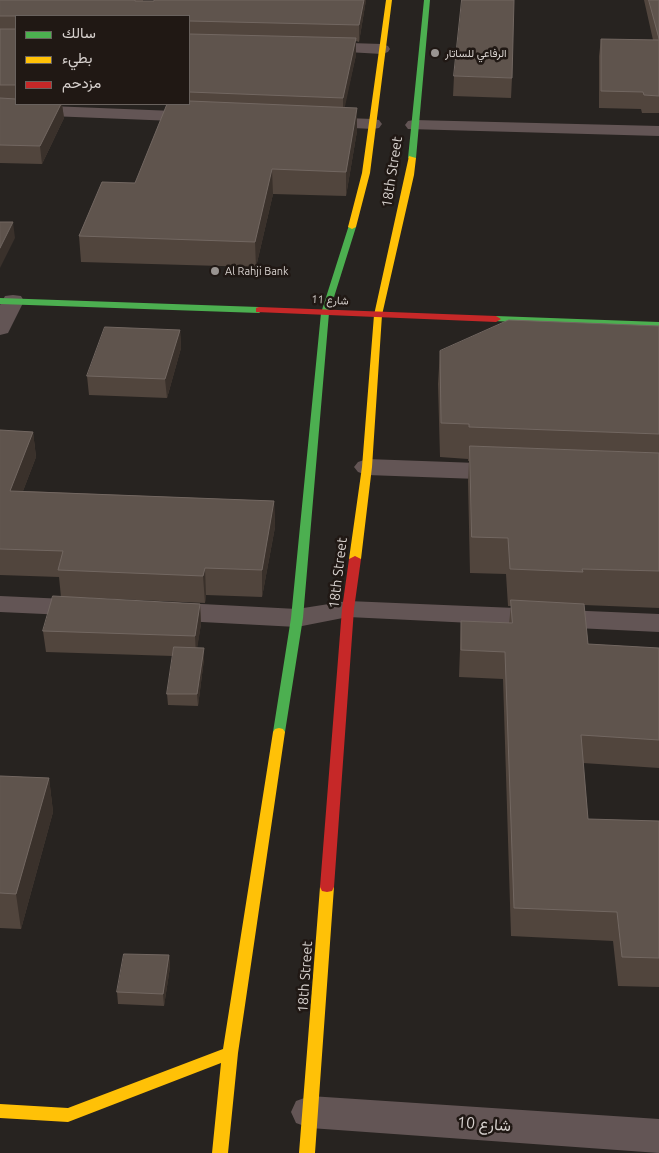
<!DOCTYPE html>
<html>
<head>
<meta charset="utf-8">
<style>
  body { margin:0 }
  #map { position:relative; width:659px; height:1153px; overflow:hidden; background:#272320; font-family:Ubuntu,Vazirmatn,sans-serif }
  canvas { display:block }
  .legend { position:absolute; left:15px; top:15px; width:175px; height:90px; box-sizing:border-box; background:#201814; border:1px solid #69625e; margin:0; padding:6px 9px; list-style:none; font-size:15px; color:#d7d1ce }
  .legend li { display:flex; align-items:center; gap:10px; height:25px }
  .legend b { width:25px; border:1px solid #69625e }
</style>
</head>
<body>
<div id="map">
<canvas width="659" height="1153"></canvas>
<ul class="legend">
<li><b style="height:6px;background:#4caf50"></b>سالك</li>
<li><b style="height:6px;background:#ffc107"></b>بطيء</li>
<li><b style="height:6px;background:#c62828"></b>مزدحم</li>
</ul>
</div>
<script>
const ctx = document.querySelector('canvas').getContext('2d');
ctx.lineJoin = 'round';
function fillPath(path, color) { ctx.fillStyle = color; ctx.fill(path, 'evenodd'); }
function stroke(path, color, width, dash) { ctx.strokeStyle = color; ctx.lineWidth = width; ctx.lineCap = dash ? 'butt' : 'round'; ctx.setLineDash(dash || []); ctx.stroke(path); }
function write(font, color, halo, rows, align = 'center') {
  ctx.font = font + ' Ubuntu,Vazirmatn,sans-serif'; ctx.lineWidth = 5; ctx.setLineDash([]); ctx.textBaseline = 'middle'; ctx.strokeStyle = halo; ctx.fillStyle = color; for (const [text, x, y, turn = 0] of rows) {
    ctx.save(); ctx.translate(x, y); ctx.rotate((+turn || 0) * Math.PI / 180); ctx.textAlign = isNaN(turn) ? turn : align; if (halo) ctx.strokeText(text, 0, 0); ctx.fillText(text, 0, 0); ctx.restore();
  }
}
fillPath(new Path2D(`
  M318,42L382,44L388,46L390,49L388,52L382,54L312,50L310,47L312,44Z
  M0,104L199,112L205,113L208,117L205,121L199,122L0,114Z
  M319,117L373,119L379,120L382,124L379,128L373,129L313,126L310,122L313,118Z
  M414,120L659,126V136L408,129L405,125L408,121Z
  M13,295L21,296L24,301L8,333L0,335V305L5,296Z
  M367,459L505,464L514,467L518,472L514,477L505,480L367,475L358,472L354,467L358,462Z
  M0,596L88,600L98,602L102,608L98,614L88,616L0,612Z
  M348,601L659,614V632L348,617L297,627L164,620L154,617L150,611L154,605L164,602L297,609Z
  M310,1096L659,1119V1153L310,1128L296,1123L291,1112L296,1101Z`), '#635555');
fillPath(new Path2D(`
  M424,0H430L416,158L412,160L408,158Z
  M349,225L356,227L329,313L303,618L285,732L283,735H275L273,732L291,618L321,313Z
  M0,298L259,307L263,310L259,313L0,304Z
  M496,316L659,322V328L493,321V317Z`), '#4caf50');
fillPath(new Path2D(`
  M386,0H392L370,173L356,227L352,229L348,227L362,173Z
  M409,156L416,158L414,175L382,315L372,467L361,559L355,562L349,559L362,467L374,315Z
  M279,728L283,729L285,732L238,1053L228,1153H212L221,1063L68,1122L0,1118V1104L68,1108L223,1049L273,732L275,729Z
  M327,882L332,883L334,887L315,1153H299L320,887L322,883Z`), '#ffc107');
fillPath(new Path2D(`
  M259,307L496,316L501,319L496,322L256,312V308Z
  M355,556L361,559L354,609L334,887L332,891L327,892L322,891L320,887L342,609L349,559Z`), '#c62828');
fillPath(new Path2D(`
  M0,0H143V1H154V0H366L359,42L356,41V55L344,108L357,131L346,196L273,194L256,267L81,262L79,236L135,183L189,104V16H16V104H71L70,105H62L64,118L42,164L0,163Z
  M644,0H659V113H642L641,109L599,108V56L601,39L653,40Z
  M454,76L512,78L511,98L453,96Z
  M659,326V608L584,605L588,644L659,648V768L583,763L588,819L659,821V987L618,986L613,941L511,936L503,679L459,677L461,621L509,623L511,606H508L506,574L470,573L468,481L469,461H468V459L440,457L438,384L440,351Z
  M180,330L181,348L167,398L89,395L87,376Z
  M0,430L33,432L36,457L23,491L274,501L275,527L262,597L206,595L205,603L69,597L200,604L201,624L197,647L204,659L198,706L168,705L167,694L173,656L46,652L43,631L61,597L59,577L0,575Z
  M0,776L49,778L53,812L21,929L0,928Z
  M169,955L170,967L164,1006L118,1004L117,992Z`), '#51453d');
fillPath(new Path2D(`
  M364,0H366L359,42V25Z
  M356,38V55L343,116V98Z
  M61,104H62L64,118L42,164L40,146Z
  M357,108V131L346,196V172Z
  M272,169L273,194L256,267L255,242Z
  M13,222L15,238L0,268V248Z
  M180,330L181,348L167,398L165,379Z
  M33,432L36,457L13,517L10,491Z
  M274,501L275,527L262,597V570Z
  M205,568L206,595L205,603L203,576Z
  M200,604L201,624L196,656L195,636Z
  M204,648V659L198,706L197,694Z
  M49,778L53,812L21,929L16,894Z
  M169,955L170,967L164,1006L163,994Z`), '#3a312b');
const building = new Path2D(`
  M0,0H135V1H154V0H364L359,25L189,21V16H16V85H0V29H16V16H0Z
  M462,0H514L512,78L454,76Z
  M649,0H659V96L644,95L643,92L601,91V39L659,40Z
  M189,34L356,38L343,98L189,92Z
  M0,98L16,99V104H61L40,146L0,145Z
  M189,101L357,108L346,172L272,169L255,242L79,236L102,182L135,183L167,104H189Z
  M0,222H13L0,248Z
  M509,320L659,326V434L469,427V424L441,423L440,351Z
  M105,327L180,330L165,379L87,376Z
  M0,430L33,432L10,491L274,501L262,570L205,568L203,576L58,570L63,551L0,549Z
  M470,446L659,453V571L582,569L583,572L510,569L508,538L472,537Z
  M53,596L200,604L195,636L43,631Z
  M511,600L584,604L588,644L659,648V740L581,735L588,819L659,821V958L622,957L617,912L514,908L505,652L461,650V621L512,623Z
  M174,647L204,648L197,694H167Z
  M0,776L49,778L16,894L0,893Z
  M124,954L169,955L163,994L117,992Z`);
fillPath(building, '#5f544d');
stroke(building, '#726761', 1);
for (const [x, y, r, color] of [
  [435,53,5,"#999491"],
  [215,271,5,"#999491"]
]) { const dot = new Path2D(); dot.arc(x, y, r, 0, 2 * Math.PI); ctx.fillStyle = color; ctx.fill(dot); stroke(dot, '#201814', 2); }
write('11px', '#d7d1ce', '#201814', [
  ["الرفاعي للساتار",445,53],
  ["Al Rahji Bank",225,271]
], 'left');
write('11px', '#d7d1ce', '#201814', [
  ["شارع 11",330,300,3]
]);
write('14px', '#d7d1ce', '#201814', [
  ["18th Street",392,172,-81],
  ["18th Street",338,573,-83],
  ["18th Street",305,977,-86]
]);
write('16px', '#d7d1ce', '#201814', [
  ["شارع 10",484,1124,4]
]);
</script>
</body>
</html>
